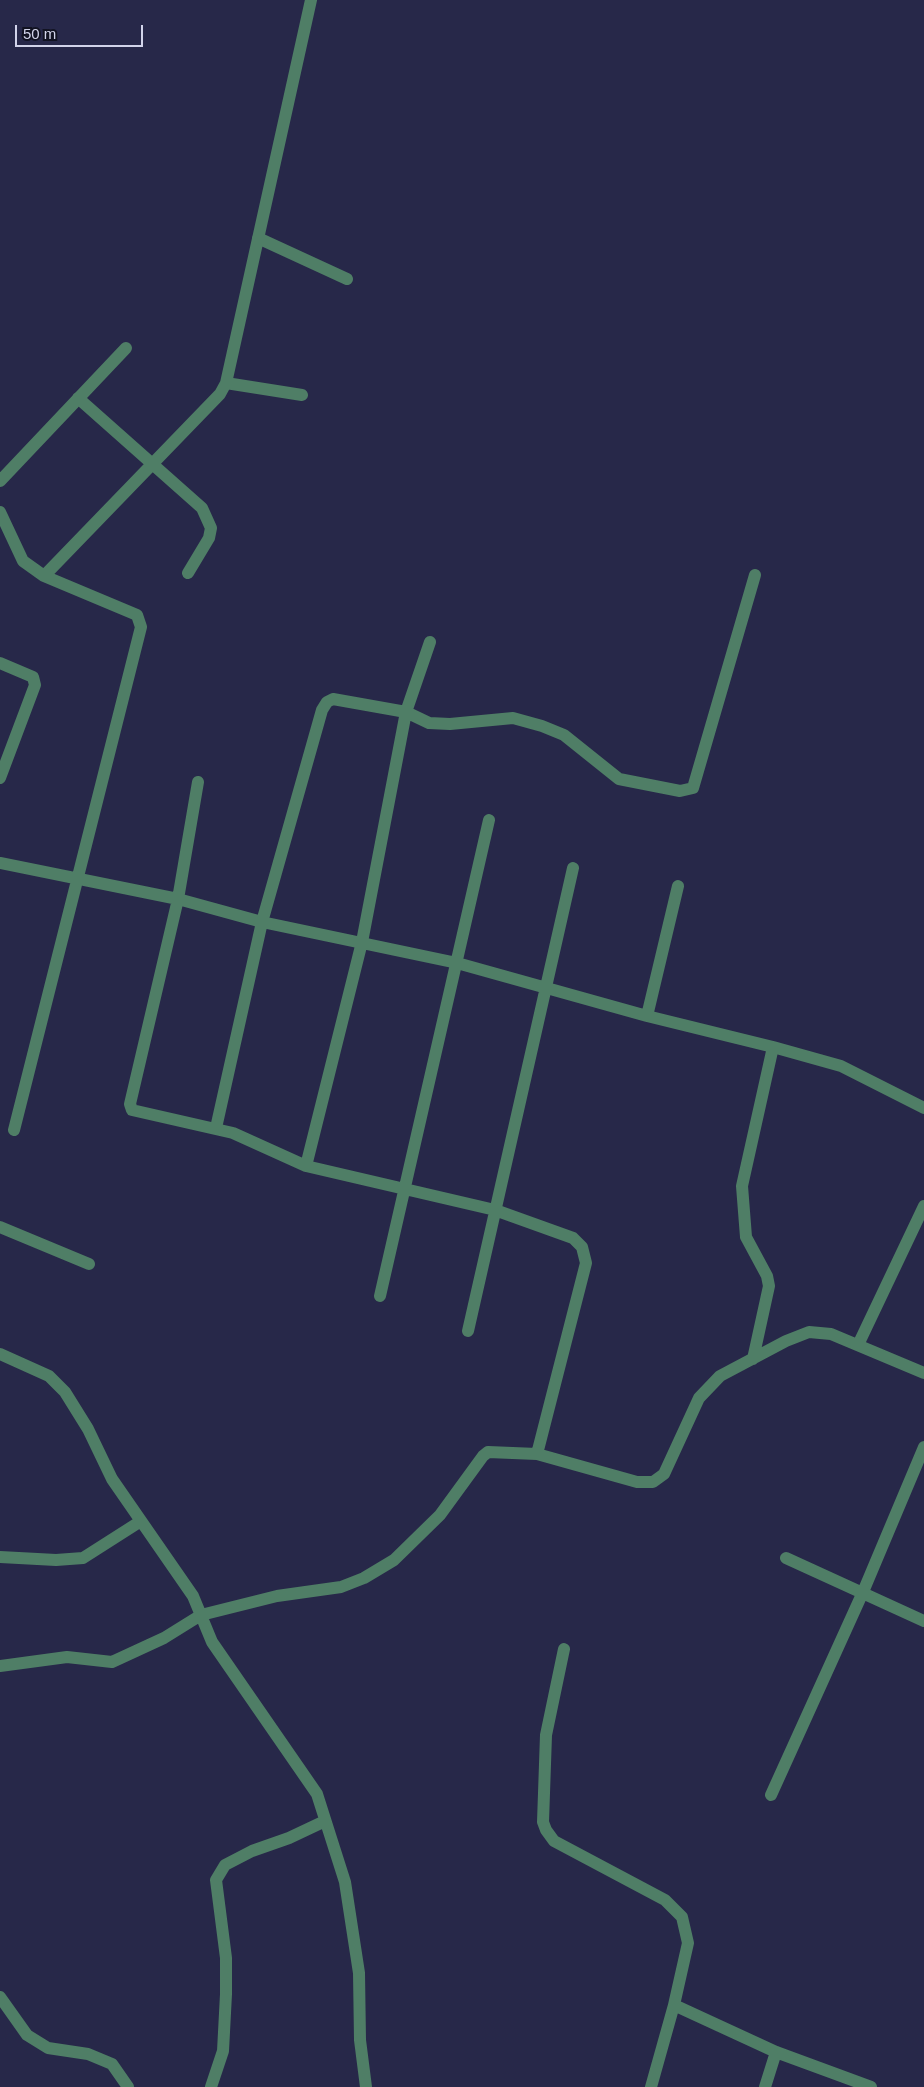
<!DOCTYPE html>
<html>
<head>
<meta charset="utf-8">
<style>
  body { margin:0 }
  #map { position:relative; width:924px; height:2087px; overflow:hidden; background:#272849; font-family:Helvetica,sans-serif }
  canvas { display:block }
  .scale { position:absolute; left:15px; top:25px; width:128px; height:22px; box-sizing:border-box; border:2px solid #d2d4ea; border-top:0; padding-left:6px; font-size:15px; line-height:18px; white-space:nowrap; color:#d2d4ea; -webkit-text-stroke:4px #121322; paint-order:stroke }
</style>
</head>
<body>
<div id="map">
<canvas width="924" height="2087"></canvas>
<div class="scale">50 m</div>
</div>
<script>
const ctx = document.querySelector('canvas').getContext('2d');
ctx.lineJoin = 'round';
function stroke(path, color, width, dash) { ctx.strokeStyle = color; ctx.lineWidth = width; ctx.lineCap = dash ? 'butt' : 'round'; ctx.setLineDash(dash || []); ctx.stroke(path); }
stroke(new Path2D(`
  M258,238L347,279
  M226,383L302,395
  M78,398L202,508L211,528L209,538L188,573
  M0,481L126,348
  M0,512L23,561L44,576L137,615L141,627L14,1130
  M44,576L220,394L226,383L311,0
  M0,663L33,677L35,685L0,778
  M198,782L178,899L130,1104L132,1110L233,1133L306,1166L495,1210L573,1238L582,1247L586,1263L537,1454
  M0,863L178,899L262,922L457,963L647,1016L773,1047L841,1066L924,1108
  M647,1016L678,886
  M216,1128L262,922L322,710L327,702L333,699L406,712L429,723L450,724L513,718L542,726L564,735L619,779L680,791L693,788L755,575
  M306,1166L362,942L406,712L430,642
  M0,1227L89,1264
  M380,1296L489,820
  M468,1331L573,868
  M858,1345L924,1206
  M0,1354L49,1376L65,1392L88,1429L112,1479L193,1596L212,1642L317,1794L345,1882L359,1973L360,2040L366,2087
  M753,1359L769,1286L767,1276L746,1237L742,1186L773,1047
  M0,1557L56,1560L83,1558L141,1521
  M786,1558L924,1621
  M564,1649L546,1735L543,1822L546,1830L554,1841L665,1900L682,1917L688,1943L674,2005L651,2087
  M0,1666L67,1657L112,1662L164,1638L201,1615L277,1596L341,1587L364,1578L394,1560L440,1515L483,1456L488,1452L537,1454L637,1482H653L664,1474L699,1398L720,1376L786,1341L809,1332L831,1334L924,1373
  M771,1795L863,1592L924,1447
  M0,1997L27,2035L48,2048L88,2054L112,2064L128,2087
  M674,2005L776,2052L871,2087
  M211,2087L223,2051L226,1994V1958L216,1880L225,1865L252,1851L289,1838L325,1821
  M765,2087L776,2052`), '#4f7e66', 12);
</script>
</body>
</html>
